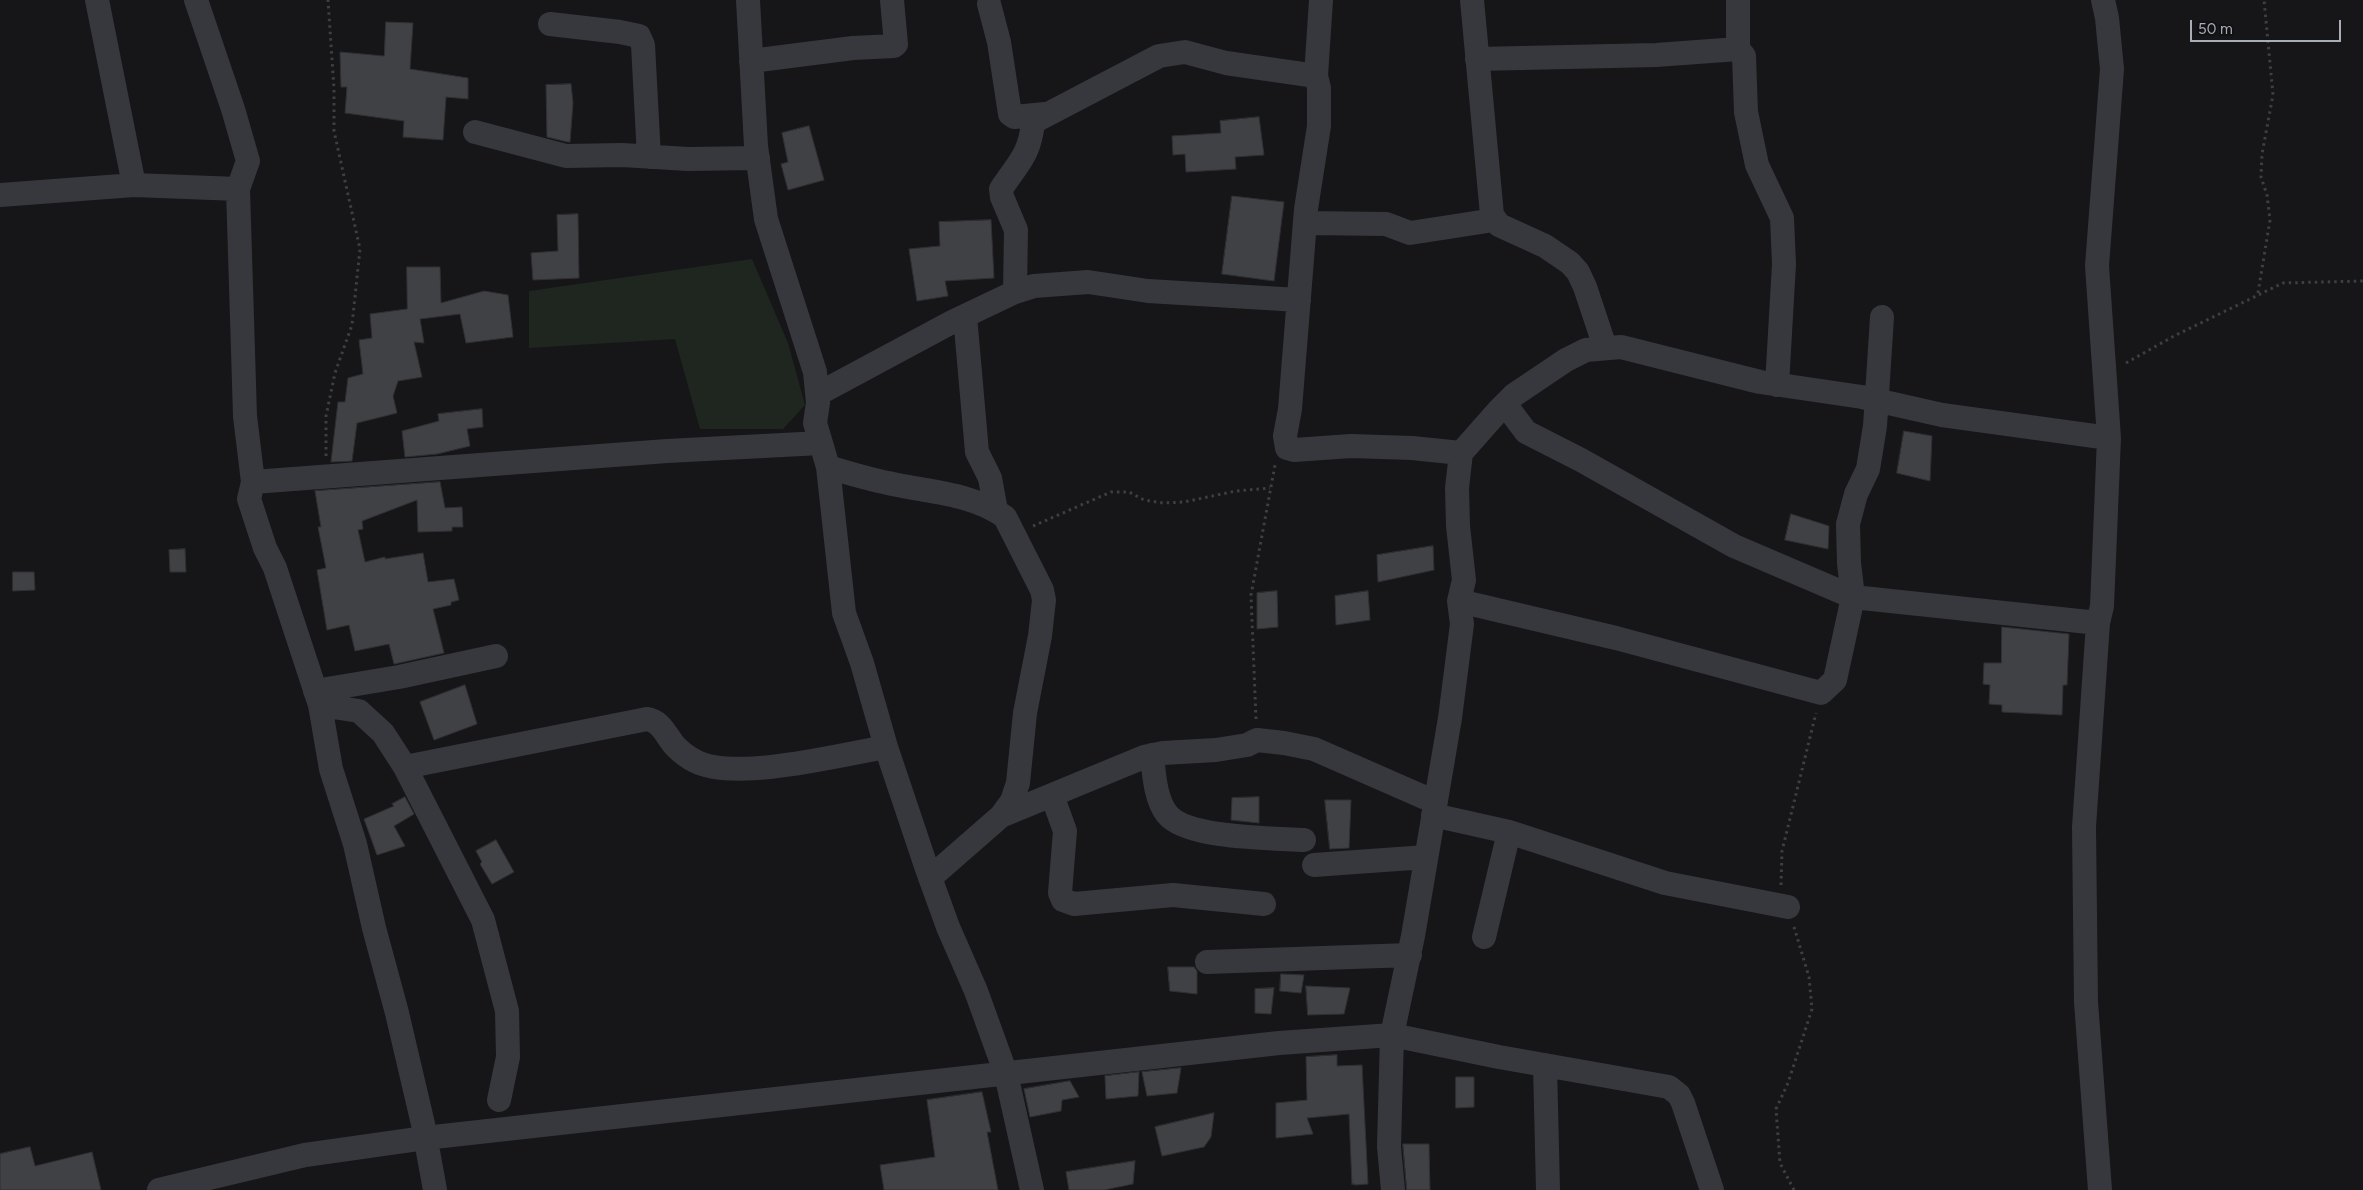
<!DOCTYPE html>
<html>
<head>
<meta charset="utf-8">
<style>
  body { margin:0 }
  #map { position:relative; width:2363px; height:1190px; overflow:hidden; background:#161618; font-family:Figtree,sans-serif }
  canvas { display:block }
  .scale { position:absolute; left:2190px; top:20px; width:151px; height:22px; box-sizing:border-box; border:2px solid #a8adb8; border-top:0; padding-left:6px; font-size:15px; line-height:18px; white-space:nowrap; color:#a8adb8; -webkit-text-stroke:4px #111113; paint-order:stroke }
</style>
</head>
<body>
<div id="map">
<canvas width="2363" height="1190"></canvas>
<div class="scale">50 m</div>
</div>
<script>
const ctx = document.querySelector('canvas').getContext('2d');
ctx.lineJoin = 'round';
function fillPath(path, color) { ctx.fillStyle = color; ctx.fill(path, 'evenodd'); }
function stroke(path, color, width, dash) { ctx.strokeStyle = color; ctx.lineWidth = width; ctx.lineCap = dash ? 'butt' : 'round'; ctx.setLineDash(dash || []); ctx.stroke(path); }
fillPath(new Path2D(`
  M752,259L788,343L805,405L783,429H700L675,339L529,348V291Z`), '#1e261f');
const building = new Path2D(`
  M386,22L413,23L410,69L468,78V99L446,97L443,140L403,137L404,121L345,113L347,87H341L340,52L384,56Z
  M571,84L573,103L570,142H568L547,137L546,85Z
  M1259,117L1264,155L1235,157L1236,169L1186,172L1185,154L1173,155L1172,136L1221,133L1220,121Z
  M809,126L824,180L788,190L781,164L788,162L782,133Z
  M1232,196L1284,202L1274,281L1222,274Z
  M578,214L579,278L533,280L531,253L558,251L557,215Z
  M991,220L994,278L945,281L948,296L917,301L909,249L940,246L939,222Z
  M407,267H440L441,303L484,291L508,295L513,337L466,343L460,314L420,319L424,343L414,342L422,377L398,381L393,396L397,413L357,423L352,461L331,462L338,402H345L348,378L363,374L359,340L372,338L370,314L407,309Z
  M482,409L483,427L467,429L470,446L437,454L405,457L402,431L439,421L438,414Z
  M1904,431L1932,436L1930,481L1897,473Z
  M440,482L445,508L462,507L463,527H452V531L418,532L417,500L362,521L363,529L358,530L365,562L385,557V559L423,553L428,582L454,579L459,600L451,602V605L433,609L444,653L394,664L389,644L355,651L349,625L327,630L317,570L326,568L318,527H321L315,491Z
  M1791,514L1829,526L1828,549L1785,540Z
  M1433,546L1434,570L1378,582L1377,555Z
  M185,549L186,572H170L169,550Z
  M13,572H34L35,590L13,591Z
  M1277,591L1278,627L1257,629V593Z
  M1368,591L1370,620L1336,625L1335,596Z
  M2002,627L2069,634L2067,685H2063L2062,715L2002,712V705L1989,704L1990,685L1983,684L1984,663H2001Z
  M465,685L477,724L434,740L420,702Z
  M405,797L414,814L394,826L405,846L377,855L364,819L394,806L392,804Z
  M1259,797V823L1231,820L1232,798Z
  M1325,800H1351L1349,848L1330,849Z
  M496,840L514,872L492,884L480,864L482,862L476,851Z
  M1168,967H1194L1197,971V994L1170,991Z
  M1281,974L1304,975L1301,993L1280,991Z
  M1306,986L1350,988L1344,1014L1308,1015Z
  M1274,988L1271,1014L1255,1013V989Z
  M1337,1055V1066L1362,1065L1368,1184L1354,1185V1183L1352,1185L1349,1114L1307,1118L1313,1134L1276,1138V1103L1307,1100L1306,1057Z
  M1181,1068L1177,1093L1147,1096L1142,1072Z
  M1139,1072L1138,1096L1106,1099L1105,1076Z
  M1456,1077H1474V1107L1456,1108Z
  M1070,1081L1079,1097L1062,1100L1061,1111L1030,1117L1024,1089Z
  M982,1092L991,1132H987L998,1190H884L880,1165L935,1157L927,1100Z
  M1214,1113L1211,1137L1204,1147L1162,1156L1155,1127Z
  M1403,1144H1429L1430,1190H1407Z
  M30,1147L35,1166L92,1152L101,1190H0V1154Z
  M1135,1161L1133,1184L1104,1190H1069L1066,1172Z`);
fillPath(building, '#404145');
stroke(building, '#303034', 1);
stroke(new Path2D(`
  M2258,293L2270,220L2267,195L2261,177L2262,154L2273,95L2264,0
  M2126,363L2174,336L2283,283L2363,281
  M326,456V416L335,373L352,325L360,249L334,131V89L328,0
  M1033,526L1111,492H1129L1144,500L1163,503L1184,502L1236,491L1270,488
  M1256,719L1251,595L1275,465
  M1781,885L1782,851L1816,713
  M1794,1190L1780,1163L1776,1109L1788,1083L1812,1009L1809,977L1794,927`), '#3d3f44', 3, [2.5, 4]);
stroke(new Path2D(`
  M196,0L233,109L248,161L238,189L245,416L253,482L249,499L265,548L275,568L320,705L331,769L355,844L374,928L397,1013L423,1124L435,1190
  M748,0L756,146L766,219L815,372L818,403L815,423L828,467L844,613L862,663L886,747L927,869L948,927L976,991L1006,1074L1032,1190
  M1321,0L1316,76L1319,88V126L1306,209L1290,409L1285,436L1287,448L1294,450L1351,446L1412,448L1461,453
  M1472,0L1492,215L1499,225L1545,246L1570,263L1578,272L1585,287L1605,347
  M1738,0V49L1744,56L1746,112L1757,165L1782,218L1784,264L1777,385
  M989,4L999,42L1010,114L1014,117L1045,114
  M550,24L620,32L639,36L643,45L649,157
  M1477,59L1656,55L1738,49
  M751,61L853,48L894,46L896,44L892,0
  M475,132L566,156L622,155L688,159L758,158
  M134,185L238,189
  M0,195L134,185L97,0
  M1305,223L1386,224L1410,233L1494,220
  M1015,292L1016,230L1002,197L1001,189C1018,163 1030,155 1033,122L1159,56L1185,52L1226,63L1316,76
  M965,316L977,452L990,478L996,511
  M818,394L952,322L1015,292L1034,286L1088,282L1148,291L1299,300
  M1505,404L1526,432L1581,460L1734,546L1853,597L2098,623
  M828,467C848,473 868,479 888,483C926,492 973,493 1005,517L1042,590L1044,600L1040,636L1025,713L1018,783L1012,801L1001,816L930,878
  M253,482L667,451L821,443
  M1459,601L1616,638L1821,693L1835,680L1853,597L1849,563L1848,524L1856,494L1868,469L1875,426L1882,317
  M315,691L399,677L496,656
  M320,705L359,711L383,733L405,767L483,920L507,1011L508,1057L499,1100
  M1152,755C1154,773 1155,799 1167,814C1186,839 1274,838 1304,840
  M405,767L647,719C662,721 667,738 676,747C681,752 689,758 695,761C734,782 840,755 886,747
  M1052,795L1065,831L1060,893L1063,900L1074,904L1173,895L1264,904
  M1433,815L1509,832L1665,883L1788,907
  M1001,816L1144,757L1163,753L1216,750L1247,745L1257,740L1284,743L1314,749L1435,802
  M1314,865L1426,857
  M1484,937L1509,832
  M1207,962L1410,955
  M1545,1065L1548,1190
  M159,1190L305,1155L425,1138L1279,1043L1392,1035L1499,1057L1669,1087L1679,1095L1683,1103L1712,1190
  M1393,1190L1389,1147L1392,1035L1413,936L1450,718L1462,624L1459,601L1464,580L1458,526L1457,488L1461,453L1499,410L1514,395L1566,360L1586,350L1621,347L1760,382L1862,397L1942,415L2109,438
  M2100,1190L2086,1002L2084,827L2098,623L2102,606L2109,438L2097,266L2112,69L2107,18L2103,0`), '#37383d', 24);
</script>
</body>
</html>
